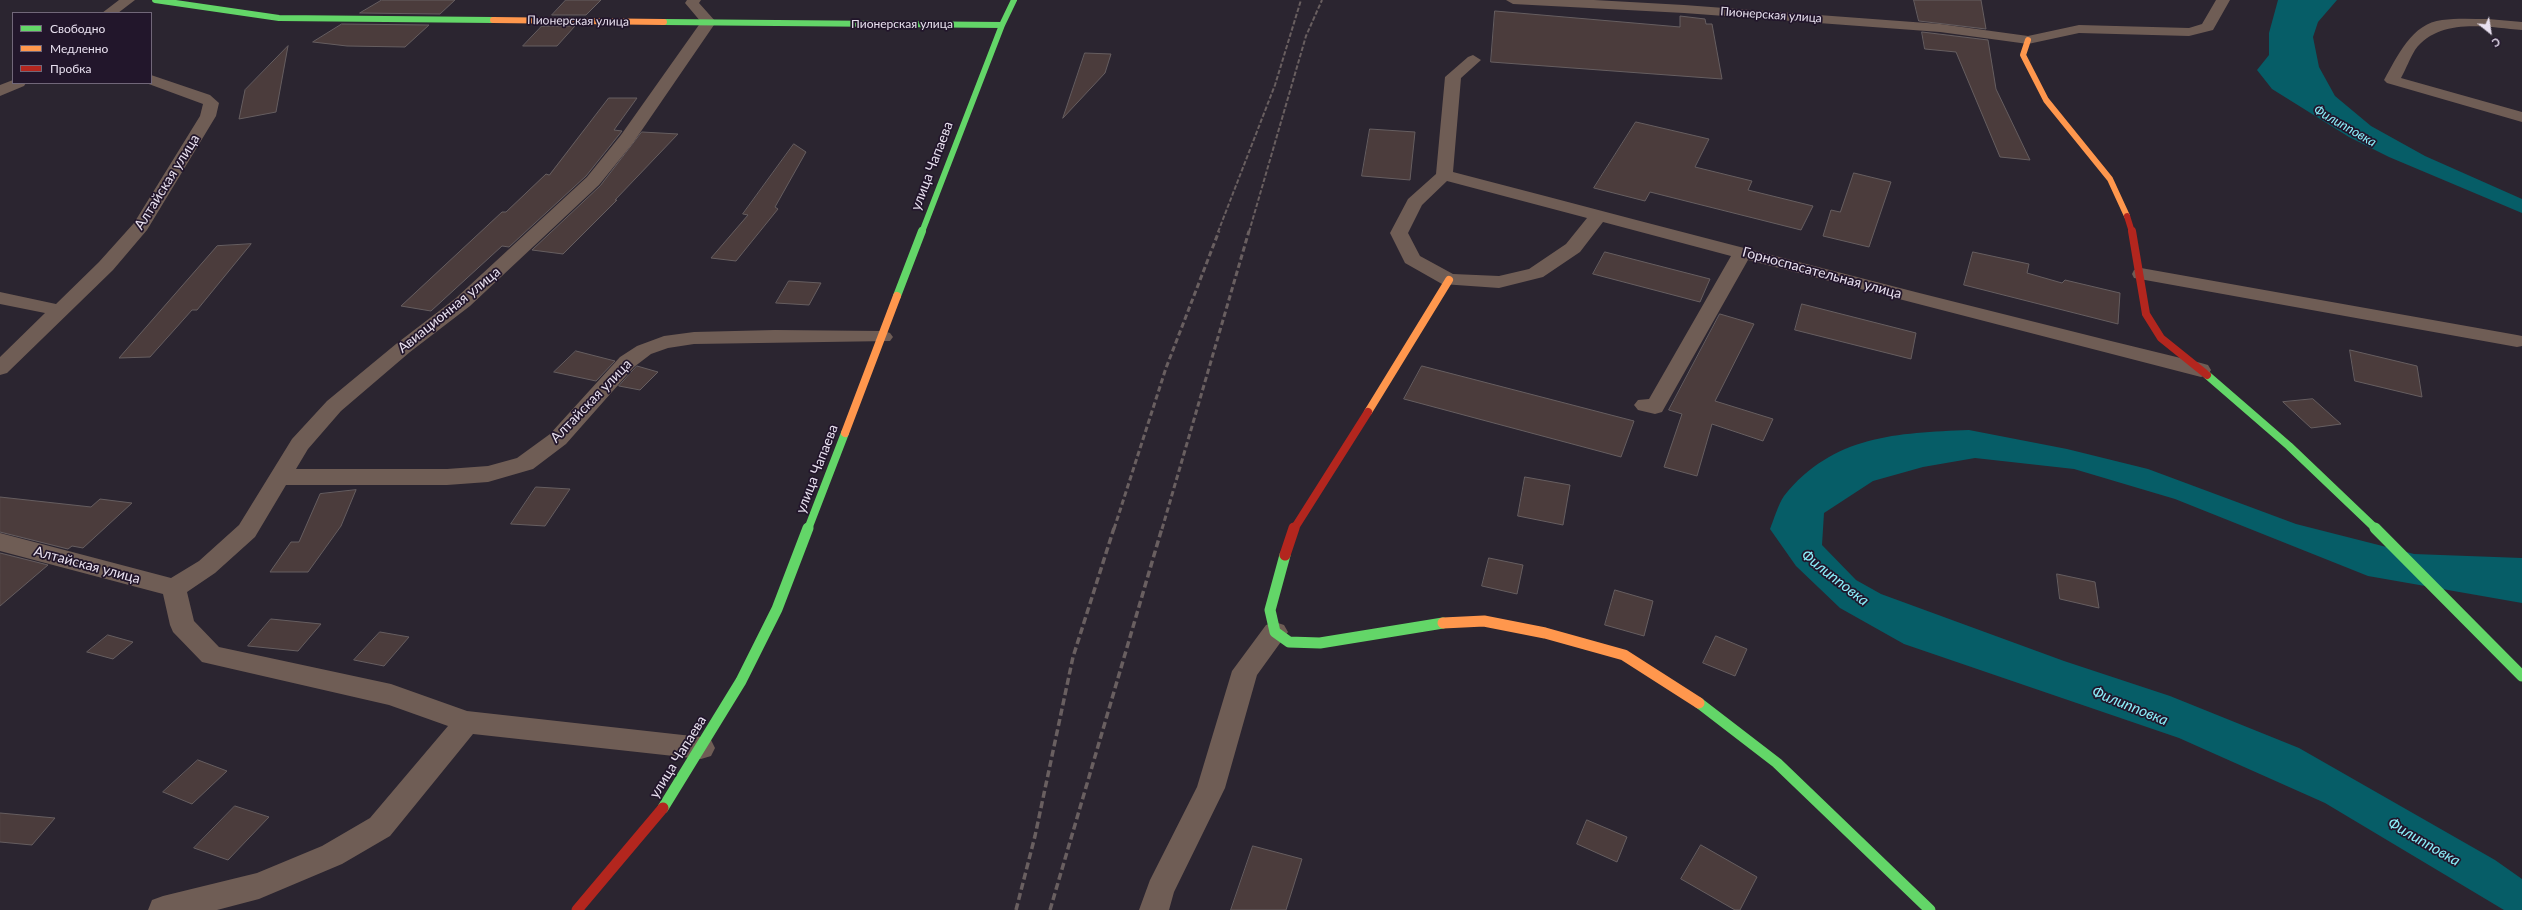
<!DOCTYPE html>
<html>
<head>
<meta charset="utf-8">
<style>
  body { margin:0 }
  #map { position:relative; width:2522px; height:910px; overflow:hidden; background:#2b2530; font-family:Lato,sans-serif }
  canvas { display:block }
  .legend { position:absolute; left:12px; top:12px; width:140px; height:72px; box-sizing:border-box; background:#22162b; border:1px solid #716779; margin:0; padding:5px 7px; list-style:none; font-size:12px; color:#e8e0ef }
  .legend li { display:flex; align-items:center; gap:8px; height:20px }
  .legend b { width:20px; border:1px solid #716779 }
  .north { position:absolute; left:2470px; top:12px; width:40px; height:40px; -webkit-text-stroke:3px #22162b; paint-order:stroke; rotate:150deg; font-size:11px; font-weight:700; line-height:16px; text-align:center; color:#e8e0ef }
  .north::after { content:''; display:block; margin:auto; width:14px; height:18px; background:#e8e0ef; clip-path:polygon(50% 0,100% 100%,50% 72%,0 100%) }
</style>
</head>
<body>
<div id="map">
<canvas width="2522" height="910"></canvas>
<ul class="legend">
<li><b style="height:5px;background:#63d668"></b>Свободно</li>
<li><b style="height:5px;background:#ff974d"></b>Медленно</li>
<li><b style="height:5px;background:#b3261e"></b>Пробка</li>
</ul>
<div class="north">С</div>
</div>
<script>
const ctx = document.querySelector('canvas').getContext('2d');
ctx.lineJoin = 'round';
function fillPath(path, color) { ctx.fillStyle = color; ctx.fill(path, 'evenodd'); }
function stroke(path, color, width, dash) { ctx.strokeStyle = color; ctx.lineWidth = width; ctx.lineCap = dash ? 'butt' : 'round'; ctx.setLineDash(dash || []); ctx.stroke(path); }
function write(font, color, halo, rows, align = 'center') {
  ctx.font = font + ' Lato,sans-serif'; ctx.lineWidth = 3.5; ctx.setLineDash([]); ctx.textBaseline = 'middle'; ctx.strokeStyle = halo; ctx.fillStyle = color; for (const [text, x, y, turn = 0] of rows) {
    ctx.save(); ctx.translate(x, y); ctx.rotate((+turn || 0) * Math.PI / 180); ctx.textAlign = isNaN(turn) ? turn : align; if (halo) ctx.strokeText(text, 0, 0); ctx.fillText(text, 0, 0); ctx.restore();
  }
}
fillPath(new Path2D(`
  M2278,0H2337L2318,22L2313,37L2319,67L2335,96L2371,126L2425,156L2522,199V213L2389,157L2349,137L2272,89L2257,70L2269,55V33Z
  M1969,430L2067,449L2148,469L2296,524L2414,554L2522,558V603L2368,576L2175,499L2074,469L1975,458L1923,467L1873,481L1824,513L1822,545L1856,580L1881,594L2064,661L2170,696L2299,748L2495,860L2522,879V910H2504L2325,803L2179,738L1904,644L1840,608L1796,566L1770,529C1774,519 1778,505 1784,496C1833,435 1897,433 1969,430Z`), '#065d67');
const building = new Path2D(`
  M382,0H455L440,14L360,13Z
  M566,0H601L586,15H552Z
  M1914,0H1981L1986,29L1919,21Z
  M1495,11L1680,27V16L1705,19L1706,24H1712L1722,79L1491,62Z
  M342,24L429,25L405,47L347,46L313,42Z
  M542,26H575L557,46H523Z
  M1922,32L1988,40L1996,89L2030,160L2000,157L1956,52L1925,49Z
  M288,46L276,112L239,119L245,90Z
  M1085,53L1111,54L1105,73L1063,118Z
  M609,98H637L614,130L622,131L586,176L509,247L502,246L431,311L401,306L502,212H506L546,174L549,175Z
  M1636,122L1709,139L1695,167L1752,181L1748,190L1813,206L1801,230L1650,192L1645,201L1594,188Z
  M1370,129L1415,132L1410,180L1362,176Z
  M642,132L678,134L615,200H617L563,254L532,250L600,186Z
  M794,144L806,152L775,207L778,209L736,261L711,258L748,215L743,214Z
  M1854,173L1891,182L1869,247L1823,236L1831,210L1840,212Z
  M251,244L197,310H192L150,357L119,358L217,246Z
  M1605,252L1710,279L1700,302L1593,274Z
  M1973,252L2029,264L2027,273L2062,283L2065,280L2120,293L2118,324L1964,285Z
  M789,281L821,283L809,305L776,303Z
  M1802,304L1916,333L1911,359L1795,330Z
  M1720,314L1754,324L1715,401L1773,419L1763,441L1712,424L1697,476L1664,467L1682,414L1669,410Z
  M2350,350L2417,366L2422,397L2355,381Z
  M576,351L615,361L596,381L554,372Z
  M637,366L658,372L640,390L619,386Z
  M1422,366L1634,421L1621,457L1404,399Z
  M2313,399L2341,424L2311,428L2283,402Z
  M1525,477L1570,485L1563,525L1518,516Z
  M536,487L570,489L545,526L511,524Z
  M356,490L341,526L308,572H270L291,542H299L320,494Z
  M0,497L91,507L100,499L132,503L83,548L72,546L68,549L0,532Z
  M0,553L48,565L0,606Z
  M1489,558L1523,565L1517,594L1482,586Z
  M2057,574L2095,582L2099,608L2060,599Z
  M1615,590L1653,601L1644,636L1605,625Z
  M271,619L321,624L298,651L248,646Z
  M380,632L409,637L384,666L354,660Z
  M108,635L133,642L113,659L87,652Z
  M1716,636L1747,649L1735,676L1703,663Z
  M198,760L227,771L192,804L163,792Z
  M235,806L269,817L228,860L194,848Z
  M0,813L55,818L32,845L0,842Z
  M1587,820L1627,837L1617,862L1577,844Z
  M1701,845L1757,877L1740,910H1735L1681,879Z
  M1253,846L1302,859L1286,910H1231Z`);
fillPath(building, '#4b3c3c');
stroke(building, '#665e60', 1);
fillPath(new Path2D(`
  M119,0H135L118,13H102Z
  M687,0H701L699,3L716,22L633,143L599,185L470,306L410,352L341,411L308,449L296,469H447L488,466L517,458L550,434L620,357L637,346L664,336L694,332L775,330L883,331L890,333L893,337L890,341L694,344L668,348L651,354L634,367L566,444L533,469L488,482L447,485H286L255,537L215,573L187,592L194,621L219,647L391,684L467,711L701,737L711,740L715,748L711,756L701,759L473,734L390,836L342,864L259,899L217,910H148L152,900L163,896L257,873L322,846L370,818L448,726L389,705L202,662L173,632L170,625L163,594L0,551V533L171,578L199,561L239,525L292,439L327,401L396,344L456,298L587,177L621,135L701,22L685,3Z
  M1506,0H1594L1684,5L1940,24L2028,36L2079,25L2189,28L2202,24L2216,0H2230L2213,30L2189,36L2079,33L2028,44L1940,32L1684,13L1513,4Z
  M2488,19L2522,22V30C2487,27 2439,17 2415,50C2410,58 2406,69 2401,78L2522,112V122L2387,83L2384,80C2397,57 2412,23 2442,20C2457,18 2473,19 2488,19Z
  M1473,55L1481,60L1461,78L1453,172C1701,237 1950,302 2201,363L2208,365L2211,370L2208,375L2201,377L1748,260L1662,412L1655,414L1638,410L1634,405L1638,400L1649,399L1731,256L1603,222L1580,252L1543,277L1499,288L1442,284L1405,263L1390,233L1408,199L1436,174L1445,77L1468,57ZM1447,181L1587,218L1566,244L1529,269L1499,276L1453,274L1420,256L1408,233L1422,205Z
  M151,75L210,95L219,103L216,116L147,230L113,270L7,373L0,375V357L45,313L0,304V292L56,304L99,262L134,223L200,116L203,104L146,83H151Z
  M13,80V83H26L24,86L0,96V85Z
  M2141,268L2517,335L2522,336V346L2517,347L2134,278L2132,274L2134,270Z
  M1275,622L1284,625L1288,632L1257,675L1225,788L1174,892L1169,910H1139L1150,880L1197,787L1232,671L1266,625Z`), '#6f5d55');
stroke(new Path2D(`
  M155,0L279,18L493,20
  M664,22L1002,25
  M922,232L1002,25L1014,0`), '#63d668', 6);
stroke(new Path2D(`
  M897,296L922,231
  M2207,375L2289,446L2376,529
  M808,529L845,433`), '#63d668', 8);
stroke(new Path2D(`
  M2375,528L2522,676
  M1285,555L1270,610L1275,632L1289,642L1320,643L1443,623
  M1699,703L1777,763L1930,910
  M663,808L741,681L777,609L808,528`), '#63d668', 11);
stroke(new Path2D(`
  M493,20L664,22
  M2028,40L2023,55L2046,100L2110,179L2127,216`), '#ff974d', 6);
stroke(new Path2D(`
  M1368,412L1449,280
  M845,433L897,296`), '#ff974d', 8);
stroke(new Path2D(`
  M1443,623L1484,621L1545,633L1624,655L1699,703`), '#ff974d', 11);
stroke(new Path2D(`
  M2127,216L2132,232`), '#b3261e', 6);
stroke(new Path2D(`
  M2132,231L2146,314L2161,338L2207,375
  M1294,529L1368,412`), '#b3261e', 8);
stroke(new Path2D(`
  M1285,555L1294,528
  M577,910L663,808`), '#b3261e', 11);
stroke(new Path2D(`
  M1218,232L1275,85L1301,0
  M1249,232L1306,36L1322,0`), '#695f60', 2, [4.5, 2]);
stroke(new Path2D(`
  M1114,529L1166,368L1219,231
  M1162,529L1249,231`), '#695f60', 3, [5.5, 3]);
stroke(new Path2D(`
  M1016,910L1035,836L1073,657L1114,528
  M1050,910L1162,528`), '#695f60', 3.5, [7, 3.5]);
write('12px', '#e8e0ef', '#22162b', [
  ["Пионерская улица",1771,15,4],
  ["Пионерская улица",578,21,1],
  ["Пионерская улица",902,24]
]);
write('italic 13px', '#8beffa', '#22162b', [
  ["Филипповка",2345,126,30]
]);
write('14px', '#e8e0ef', '#22162b', [
  ["улица Чапаева",932,166,-69],
  ["Алтайская улица",167,182,-58],
  ["Горноспасательная улица",1822,273,15],
  ["Авиационная улица",449,310,-39],
  ["Алтайская улица",591,401,-46],
  ["улица Чапаева",817,469,-69],
  ["Алтайская улица",87,565,15],
  ["улица Чапаева",678,757,-58]
]);
write('italic 15px', '#8beffa', '#22162b', [
  ["Филипповка",1835,578,38],
  ["Филипповка",2130,706,22],
  ["Филипповка",2424,842,30]
]);
</script>
</body>
</html>
